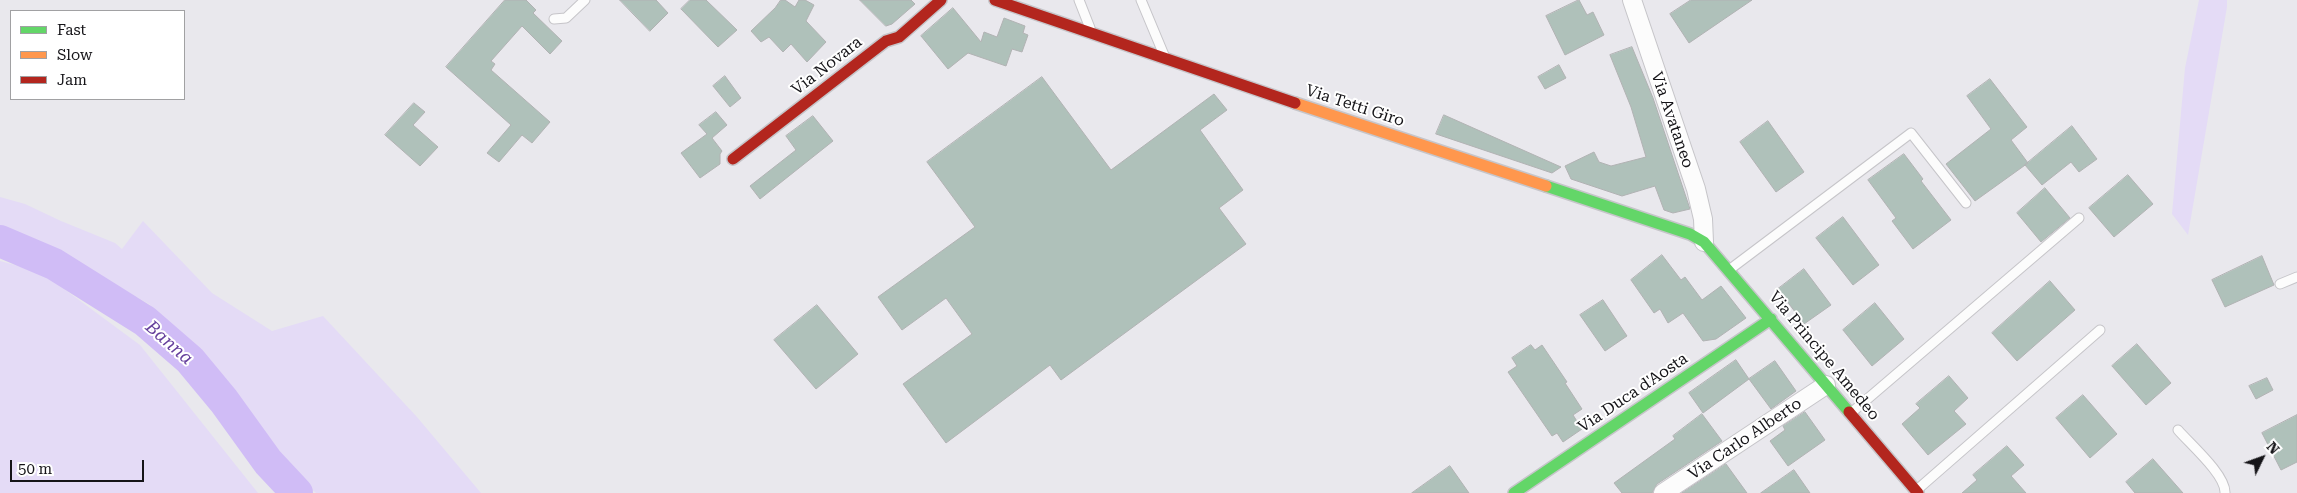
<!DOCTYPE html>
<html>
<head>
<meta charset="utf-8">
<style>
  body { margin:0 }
  #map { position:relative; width:2297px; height:493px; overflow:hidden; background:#e9e8ed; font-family:"Roboto Serif",serif }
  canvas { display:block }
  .legend { position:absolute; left:10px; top:10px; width:175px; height:90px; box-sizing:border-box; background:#fff; border:1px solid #a1a1a3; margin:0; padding:6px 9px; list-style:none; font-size:15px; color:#151418 }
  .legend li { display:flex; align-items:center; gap:10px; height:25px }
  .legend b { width:25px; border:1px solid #a1a1a3 }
  .north { position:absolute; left:2237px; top:433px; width:50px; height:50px; -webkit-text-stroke:4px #fff; paint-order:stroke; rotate:48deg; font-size:14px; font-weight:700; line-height:20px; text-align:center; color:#151418 }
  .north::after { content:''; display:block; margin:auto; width:18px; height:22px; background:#151418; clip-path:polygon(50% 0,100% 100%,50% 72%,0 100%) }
  .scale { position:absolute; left:10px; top:460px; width:134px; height:22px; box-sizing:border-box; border:2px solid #151418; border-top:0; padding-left:6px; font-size:15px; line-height:18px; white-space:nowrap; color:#151418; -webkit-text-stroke:4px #fff; paint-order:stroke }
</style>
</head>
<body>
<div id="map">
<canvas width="2297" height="493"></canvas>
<ul class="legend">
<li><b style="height:6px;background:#63d668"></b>Fast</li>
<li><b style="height:6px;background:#ff974d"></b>Slow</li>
<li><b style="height:6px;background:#b3261e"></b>Jam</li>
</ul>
<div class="north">N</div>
<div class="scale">50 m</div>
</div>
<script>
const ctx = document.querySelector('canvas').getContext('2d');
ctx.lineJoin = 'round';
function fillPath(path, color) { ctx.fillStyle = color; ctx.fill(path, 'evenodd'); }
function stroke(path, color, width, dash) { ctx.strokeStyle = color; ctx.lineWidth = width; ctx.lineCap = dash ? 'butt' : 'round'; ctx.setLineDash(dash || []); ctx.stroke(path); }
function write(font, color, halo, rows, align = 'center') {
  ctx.font = font + ' "Roboto Serif",serif'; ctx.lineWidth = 4; ctx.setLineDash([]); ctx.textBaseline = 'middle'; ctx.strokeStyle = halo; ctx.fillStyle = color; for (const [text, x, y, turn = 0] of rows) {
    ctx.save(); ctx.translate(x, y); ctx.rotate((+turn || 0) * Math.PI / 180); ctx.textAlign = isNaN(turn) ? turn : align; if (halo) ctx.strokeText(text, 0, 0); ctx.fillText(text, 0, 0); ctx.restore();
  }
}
fillPath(new Path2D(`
  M2199,0H2227V7L2188,235L2172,214L2185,68Z
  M0,197L25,204L61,221L115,243L122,249L143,221L212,293L272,331L323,316L417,417L481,493H316L277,461L213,376L149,304L55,251L0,230Z
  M0,261L41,272L140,345L258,493H0Z`), '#e4dbf6');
stroke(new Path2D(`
  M0,241L54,264L145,321L190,360L224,401L268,462L297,493`), '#d0bcf6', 32);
const building = new Path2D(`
  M505,0H526L536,10L533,13L562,41L550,54L522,26L491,61L495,64L491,70L550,122L532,143L522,135L499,162L487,153L511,125L446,67Z
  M620,0H656L668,13L650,31Z
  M690,0H706L737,30L718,47L681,9Z
  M781,0H785L795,7L799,0H805L814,5L806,21L826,42L807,62L791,44L783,52L769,37L761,42L751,31L775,8Z
  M860,0H911L915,4L892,24L886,26Z
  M1579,0L1587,15L1593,12L1604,35L1565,55L1546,16Z
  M1691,0H1752L1689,43L1670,14Z
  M953,8L981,42L984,32L997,37L1004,18L1025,26L1023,33L1028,35L1022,52L1012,49L1006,66L968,53L948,69L921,36Z
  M1632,47L1653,98L1690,209L1673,213L1664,210L1655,186L1622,196L1571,179L1565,166L1594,152L1599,162L1611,166L1646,157L1631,107L1610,55Z
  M1559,65L1566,78L1545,89L1538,77Z
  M725,76L741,98L730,107L713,86Z
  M1042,77L1111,170L1214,94L1227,110L1200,130L1243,190L1219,208L1246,244L1061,380L1050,365L946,443L903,384L972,334L946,298L902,330L878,297L975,227L927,162Z
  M1990,79L2027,127L2011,140L2028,163L1975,201L1946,164L1991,129L1967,96Z
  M414,103L425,112L413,125L438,147L420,166L385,135Z
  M716,112L727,125L712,138L722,151L720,154V164L700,178L681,153L707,134L699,125Z
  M1444,115L1561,167L1552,173L1436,134Z
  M813,116L833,141L760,199L750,186L796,150L786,136Z
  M1768,121L1804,172L1776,192L1740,142Z
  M2072,126L2097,159L2079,172L2071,162L2042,185L2025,165Z
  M1904,154L1923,179L1921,181L1951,220L1913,249L1892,221L1896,218L1868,180Z
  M2128,175L2153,204L2114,237L2089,208Z
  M2045,188L2070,218L2041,242L2017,213Z
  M1843,217L1879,265L1853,285L1816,238Z
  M1662,255L1681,280L1685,277L1702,300L1721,286L1746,318L1716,339L1703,341L1683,313L1668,323L1660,309L1654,313L1631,280Z
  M2262,256L2274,285L2225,307L2212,280Z
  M1804,269L1831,305L1804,324L1778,289Z
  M2050,281L2075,310L2017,361L1992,333Z
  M1603,300L1627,336L1605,351L1580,315Z
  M1875,303L1904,339L1872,366L1843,330Z
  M817,305L858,354L816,389L774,340Z
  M2137,344L2171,383L2146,405L2112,366Z
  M1531,345L1535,350L1542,345L1567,382L1565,383L1582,409L1573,415L1582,429L1563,442L1557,433L1552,436L1508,372L1517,366L1512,358Z
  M1736,360L1749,379L1703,413L1689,393Z
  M1775,361L1796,391L1771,409L1749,379Z
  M1949,376L1968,398L1954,411L1966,424L1928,455L1902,424L1920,408L1916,404Z
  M2267,378L2273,390L2256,399L2249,386Z
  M2083,395L2117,434L2090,458L2056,418Z
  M1805,412L1825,440L1788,466L1770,441L1785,430L1783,426Z
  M1702,414L1722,441L1657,484L1652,493H1622L1614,483L1675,439L1673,436Z
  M2297,415V462L2281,470L2262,433Z
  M2007,446L2024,465L2011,476L2026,493H1962L1977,480L1973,475Z
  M2153,459L2183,493H2135L2126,482Z
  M1726,464L1747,493H1682Z
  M1450,466L1469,493H1412Z
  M1794,470L1810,493H1761Z`);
fillPath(building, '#afc1ba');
stroke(building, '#b1b2b3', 1);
const lane = new Path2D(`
  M1079,0L1090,28
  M1141,0L1164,55
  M554,19L566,18L585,0
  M1729,270L1911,133L1966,203
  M2280,284L2297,277
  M1851,413L2079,218
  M2178,430C2190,444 2226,475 2225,493
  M1918,489L2100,330`);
const street = new Path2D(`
  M1632,0L1696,189L1703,219L1704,242
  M1663,493L1826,385`);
const fast = new Path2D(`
  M1546,186L1690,234L1704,242L1849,412
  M1514,493L1771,319`);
const slow = new Path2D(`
  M1295,103L1546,186`);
const jam = new Path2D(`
  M995,0L1295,103
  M733,159L886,41L899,37L941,0
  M1849,412L1918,493`);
stroke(lane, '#c6c5c9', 11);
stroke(street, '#c6c5c9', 20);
stroke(fast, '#c6c5c9', 14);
stroke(slow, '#c6c5c9', 14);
stroke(jam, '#c6c5c9', 14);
stroke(lane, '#fcfcfc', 9);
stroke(street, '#fcfcfc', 18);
stroke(fast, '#63d668', 11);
stroke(slow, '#ff974d', 11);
stroke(jam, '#b3261e', 11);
write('16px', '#151418', '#fff', [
  ["Via Novara",827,66,-38],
  ["Via Tetti Giro",1355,106,18],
  ["Via Avataneo",1672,120,71],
  ["Via Principe Amedeo",1824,356,50],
  ["Via Duca d'Aosta",1633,393,-34],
  ["Via Carlo Alberto",1745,439,-34]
]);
write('italic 18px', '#653f9c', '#fff', [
  ["Banna",169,343,41]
]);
</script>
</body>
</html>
